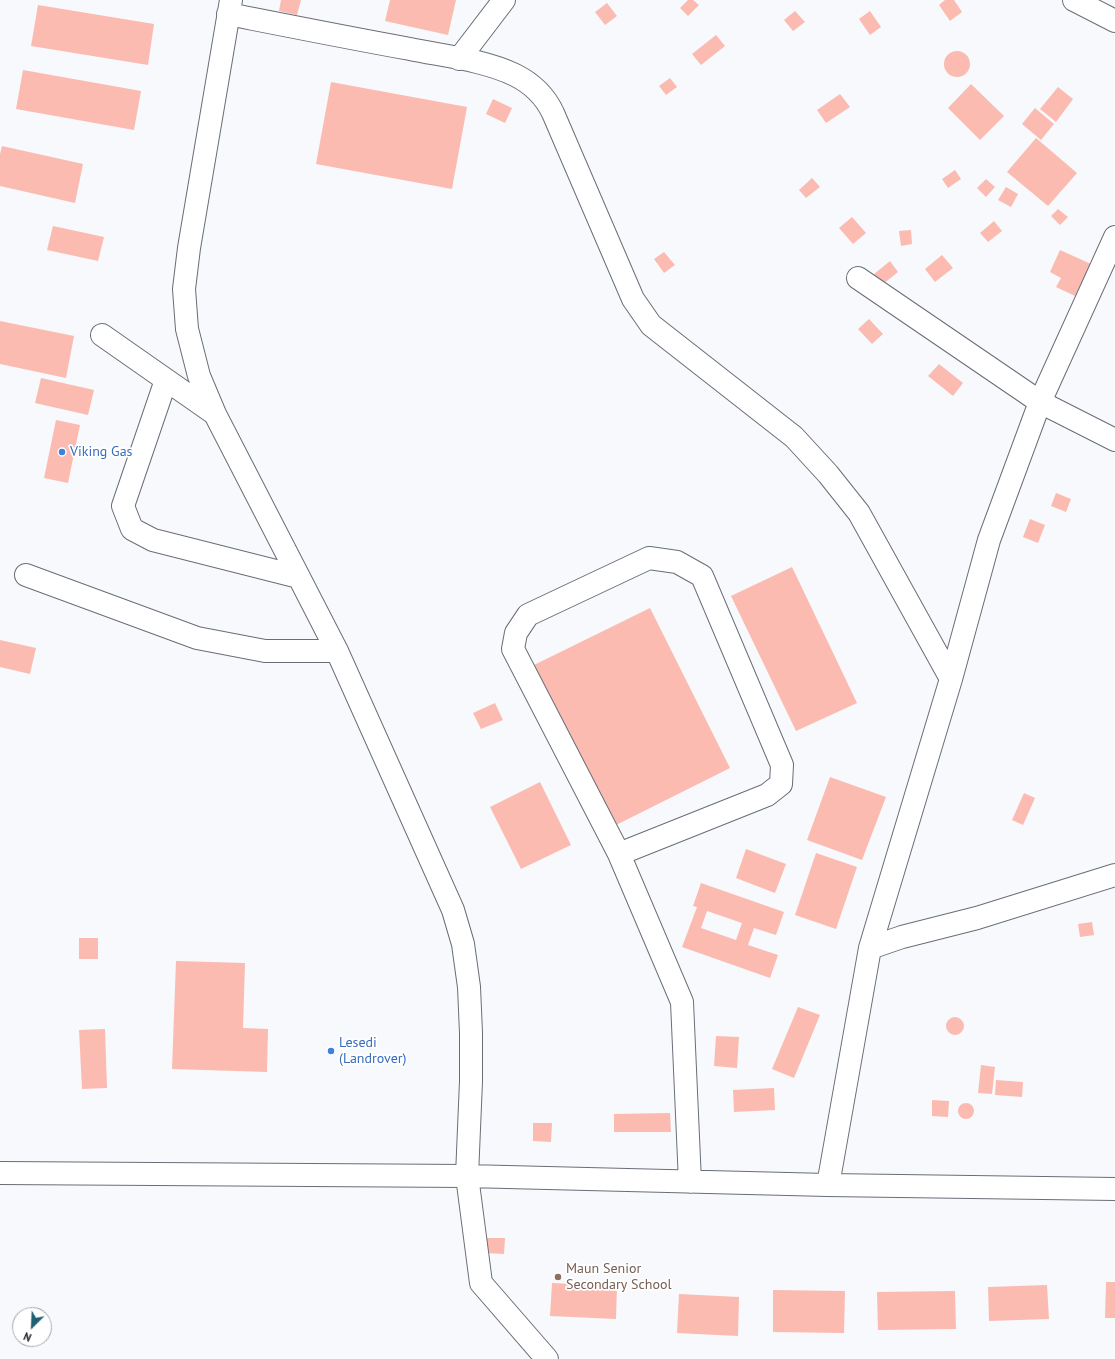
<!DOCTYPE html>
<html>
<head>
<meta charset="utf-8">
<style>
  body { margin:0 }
  #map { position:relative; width:1115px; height:1359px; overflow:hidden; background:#f7f9fd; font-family:"PT Sans",sans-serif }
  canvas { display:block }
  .north { position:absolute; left:12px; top:1307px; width:40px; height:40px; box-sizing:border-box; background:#fff; border:1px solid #a7a7a9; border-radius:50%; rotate:204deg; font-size:11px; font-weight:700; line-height:16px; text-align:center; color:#222428 }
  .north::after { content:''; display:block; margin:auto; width:14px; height:18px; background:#1e6174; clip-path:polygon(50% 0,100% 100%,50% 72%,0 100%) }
</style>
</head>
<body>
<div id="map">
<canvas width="1115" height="1359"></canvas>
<div class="north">N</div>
</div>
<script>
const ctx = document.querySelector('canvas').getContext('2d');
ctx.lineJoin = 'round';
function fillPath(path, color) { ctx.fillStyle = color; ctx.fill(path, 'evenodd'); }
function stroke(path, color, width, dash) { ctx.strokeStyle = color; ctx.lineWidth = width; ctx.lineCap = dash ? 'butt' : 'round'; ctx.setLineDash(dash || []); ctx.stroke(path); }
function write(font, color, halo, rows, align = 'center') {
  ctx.font = font + ' "PT Sans",sans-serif'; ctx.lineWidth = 3.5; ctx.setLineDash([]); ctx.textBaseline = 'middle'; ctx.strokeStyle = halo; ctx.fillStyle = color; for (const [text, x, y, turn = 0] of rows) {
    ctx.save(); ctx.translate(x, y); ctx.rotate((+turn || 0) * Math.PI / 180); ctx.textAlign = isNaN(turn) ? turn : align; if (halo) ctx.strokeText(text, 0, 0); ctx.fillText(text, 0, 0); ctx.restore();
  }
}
fillPath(new Path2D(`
  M281,0H301L297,15L279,11Z
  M390,0H456L448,35L385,21Z
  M688,0H693L699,5L688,16L680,8Z
  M945,0H954L962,12L950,21L939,5Z
  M607,3L617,16L605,25L595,12Z
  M38,5L154,24L148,65L31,46Z
  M795,11L805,22L793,31L784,20Z
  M870,11L881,27L870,35L859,19Z
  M716,35L725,46L701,65L692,54Z
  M944 64a13 13 0 1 1 26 0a13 13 0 1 1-26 0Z
  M23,70L141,91L134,130L16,109Z
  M670,78L677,87L666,95L659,86Z
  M331,82L467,107L452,189L316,164Z
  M971,84L1004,116L980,140L948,108Z
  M1058,87L1073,99L1056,122L1040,109Z
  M840,94L850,107L826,123L817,110Z
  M493,99L512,108L505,123L486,114Z
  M1035,108L1054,124L1041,140L1022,124Z
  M1036,138L1077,173L1048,206L1007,172Z
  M2,146L83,164L75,203L0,186V154Z
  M955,170L961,179L948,188L942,179Z
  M812,178L820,187L806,198L799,190Z
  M986,179L995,187L986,197L977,188Z
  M1006,187L1018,194L1011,207L998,200Z
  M1058,209L1068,217L1060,225L1051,216Z
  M852,217L866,233L853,244L839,228Z
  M994,221L1002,231L988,242L980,233Z
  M53,226L104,237L98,261L47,250Z
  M911,230L912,244L901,246L899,231Z
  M1060,250L1091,264L1075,296L1056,287L1061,278L1050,272Z
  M664,252L675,265L664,273L654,259Z
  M942,255L953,268L935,282L925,269Z
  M890,261L898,272L883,284L874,274Z
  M869,319L883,334L872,344L858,329Z
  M0,321L74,336L66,378L0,364Z
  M939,364L963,383L953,396L928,376Z
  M41,378L94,390L88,415L35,403Z
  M56,420L80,425L68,483L44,478Z
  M1056,493L1071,499L1066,512L1051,506Z
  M1030,519L1045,525L1038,543L1023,537Z
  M792,567L857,703L796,731L731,596Z
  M650,608L730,768L614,826L534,665Z
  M0,640L36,648L30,674L0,667Z
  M495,703L503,720L481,729L473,713Z
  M830,777L886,797L862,860L807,840Z
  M540,782L571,845L521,869L490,807Z
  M1024,793L1035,798L1023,825L1012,820Z
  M746,849L786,864L775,893L736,878Z
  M816,853L857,867L836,929L795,915Z
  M701,883L784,912L776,935L754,928L748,945L778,955L770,978L682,947L697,907L693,906ZM707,911L742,923L736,940L701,928Z
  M1092,922L1094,935L1080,937L1078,924Z
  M79,938H98V959H79Z
  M176,961L245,963L243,1028L268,1029L267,1072L172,1069Z
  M798,1007L820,1015L794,1078L772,1069Z
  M946 1026a9 9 0 1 1 18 0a9 9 0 1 1-18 0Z
  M105,1029L107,1088L82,1089L79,1030Z
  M716,1036L739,1037L737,1068L714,1066Z
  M981,1065L995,1067L992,1094L978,1093Z
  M996,1080L1023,1082L1022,1097L995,1095Z
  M774,1088L775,1110L734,1112L733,1090Z
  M932,1100L949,1101L948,1117L932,1116Z
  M958 1111a8 8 0 1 1 16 0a8 8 0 1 1-16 0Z
  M670,1113L671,1132H614V1114Z
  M533,1123H552L551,1142L533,1141Z
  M487,1238H505L504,1254L486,1253Z
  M1106,1282H1115V1318H1105Z
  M552,1283L617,1286L616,1319L550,1316Z
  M1047,1285L1049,1319L989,1321L988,1287Z
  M773,1290L845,1291L844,1333L773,1332Z
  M955,1291L956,1329L878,1330L877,1292Z
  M679,1294L739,1297L738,1336L677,1333Z`), '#fbbbb1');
const minor = new Path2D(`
  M231,0L189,248L184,289L187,329L199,376L215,414L337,651L453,910L463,944L469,987L471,1033V1081L467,1176L481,1283L547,1359
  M1074,0L1115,21
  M228,14C289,26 349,38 410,49C444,56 484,60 515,75C533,84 545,96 553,113L633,299L651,325L794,437L828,474L859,513L951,679
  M459,59L504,0
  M858,278L1040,402L1115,440
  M102,335L215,414
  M166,380L123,506L132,529L153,540L299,577
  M26,575L197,638L265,651H337
  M619,854L767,795L781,784L782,765L702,576L677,562L649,558L528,615L516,633L513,649L619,854L682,1002L690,1182
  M870,948L902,937L977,918L1115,875
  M0,1173L467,1176L828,1185L1115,1189
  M828,1185L870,948L951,679L989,540L1040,402L1115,237`);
stroke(minor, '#696e76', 24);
stroke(minor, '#fff', 22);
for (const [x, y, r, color] of [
  [62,452,4,"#3f7fe0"],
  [331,1051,4,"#3f7fe0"],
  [558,1277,4,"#8d6e63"]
]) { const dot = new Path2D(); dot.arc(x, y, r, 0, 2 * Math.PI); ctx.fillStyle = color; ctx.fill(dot); stroke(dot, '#fff', 1.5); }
write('14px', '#366cbe', '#fff', [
  ["Viking Gas",70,452],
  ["Lesedi",339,1043],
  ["(Landrover)",339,1059]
], 'left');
write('14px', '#785e54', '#fff', [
  ["Maun Senior",566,1269],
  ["Secondary School",566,1285]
], 'left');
</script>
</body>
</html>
